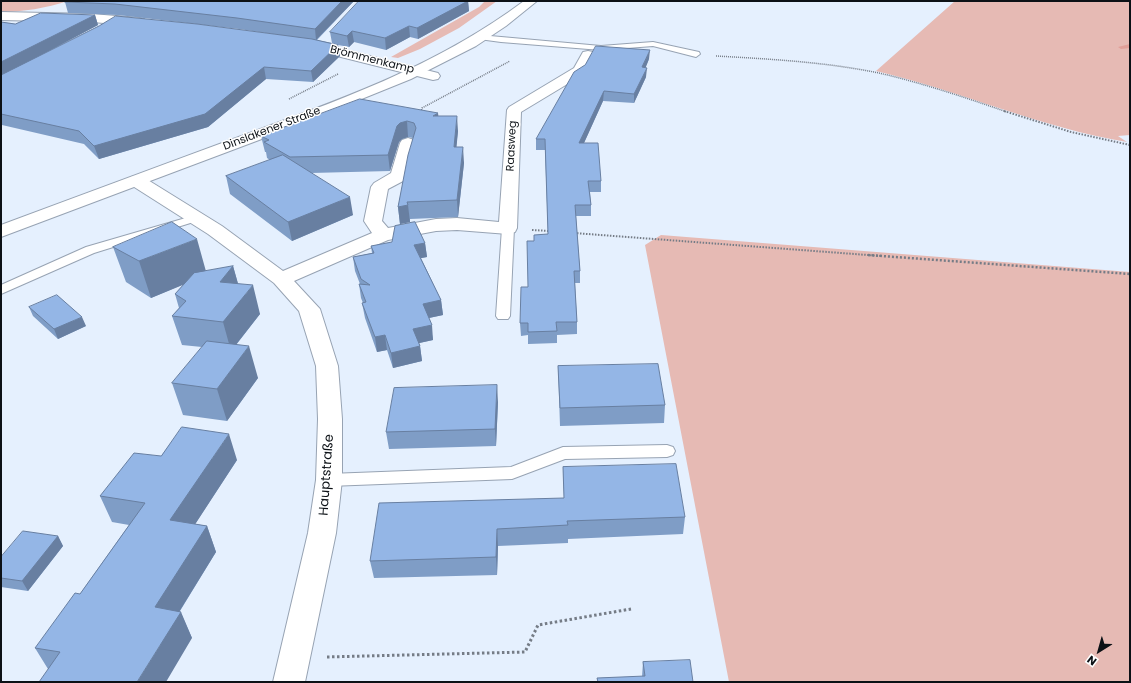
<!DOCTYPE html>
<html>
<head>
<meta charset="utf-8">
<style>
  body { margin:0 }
  #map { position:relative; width:1131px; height:683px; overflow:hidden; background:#e5f0fe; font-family:Poppins,sans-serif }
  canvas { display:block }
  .frame { position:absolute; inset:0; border:2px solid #0c1116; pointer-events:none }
  .north { position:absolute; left:1079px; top:631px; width:40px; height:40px; -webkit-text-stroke:3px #fff; paint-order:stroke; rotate:217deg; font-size:11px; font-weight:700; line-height:16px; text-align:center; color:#0c1116 }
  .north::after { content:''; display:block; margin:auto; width:14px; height:18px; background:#0c1116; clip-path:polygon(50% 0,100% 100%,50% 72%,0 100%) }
</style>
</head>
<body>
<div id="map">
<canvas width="1131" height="683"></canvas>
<div class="frame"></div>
<div class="north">N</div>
</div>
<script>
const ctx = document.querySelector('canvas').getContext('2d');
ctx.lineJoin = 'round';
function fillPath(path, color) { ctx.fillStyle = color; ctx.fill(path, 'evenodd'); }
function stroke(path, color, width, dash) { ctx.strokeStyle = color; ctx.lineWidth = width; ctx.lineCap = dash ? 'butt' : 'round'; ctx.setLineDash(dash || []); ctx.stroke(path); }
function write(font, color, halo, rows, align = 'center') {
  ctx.font = font + ' Poppins,sans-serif'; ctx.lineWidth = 3; ctx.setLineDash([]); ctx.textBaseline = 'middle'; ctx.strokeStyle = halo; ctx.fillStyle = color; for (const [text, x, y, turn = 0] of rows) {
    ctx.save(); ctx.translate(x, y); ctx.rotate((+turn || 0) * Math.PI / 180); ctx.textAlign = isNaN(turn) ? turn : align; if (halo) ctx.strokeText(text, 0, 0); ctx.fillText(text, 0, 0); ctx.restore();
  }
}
fillPath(new Path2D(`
  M1,1H68C46,8 23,12 1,12Z
  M485,1H497L459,28L420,49L398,58L391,57L479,7Z
  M955,1H1130V135L1118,136L1127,142C1041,128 961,91 876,71Z
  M661,235L1130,272V682H729L645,245Z`), '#e6bab4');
fillPath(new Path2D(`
  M1130,44V48L1121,49L1118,47Z`), '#e1a099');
const service = new Path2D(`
  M479,35L601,46L653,42L699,52L700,54L696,57L653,46L601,50L501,42L479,39Z
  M196,215L200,216L202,218L200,220L94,253L1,294V285L86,247Z
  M508,224L512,225L514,228L510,316L508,319H498L496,316L502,228L504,225Z
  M667,445L673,447L675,451L673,455L667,457L565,459L512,479L329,486L323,484L321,480L323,476L329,474L511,467L563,447Z`);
const minor = new Path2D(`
  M1,12L92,14L140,18L144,19L146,22L144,25L140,26L92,22L1,20Z
  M310,41L438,73L440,76L438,79L433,80L305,48L304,45L305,42Z
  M588,51L593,52L595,55L584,74L521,112L517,228L515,232L508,234L457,230L436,231L388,240L294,281L320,309L338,366L342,419V480L336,533L305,682H273L308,533L316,480L318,419L316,366L299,311L274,283L208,234L131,185L128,181L131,177L137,176L143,177L222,226L283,271L372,233L364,221L371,187L374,183L391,173L400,143L402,140L408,138L414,140L416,143L407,176L405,180L388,189L382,221L388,228L436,219L457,218L499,222L507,110L509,107L574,68L583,52Z`);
const secondary = new Path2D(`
  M524,1H537L506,26L476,46L411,79L275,134L1,237V225C79,196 156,167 233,139C335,102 436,67 524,1Z`);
stroke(service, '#97a3b3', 2);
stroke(minor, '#97a3b3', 2);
stroke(secondary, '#97a3b3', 2);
stroke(new Path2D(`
  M716,56C770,59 825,62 879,73C922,83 964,97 1007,112
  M289,99L338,74
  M421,112L422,108L510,61`), '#757c86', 1.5, [1, 1]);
stroke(new Path2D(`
  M1004,111L1071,132L1130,145
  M532,230L549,231
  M574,233L881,256`), '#757c86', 2, [1.5, 1.5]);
stroke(new Path2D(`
  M868,255L1130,274`), '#757c86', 2.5, [2, 2]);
stroke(new Path2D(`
  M327,657L525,652L538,625L631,609`), '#757c86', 3, [2.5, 2.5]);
fillPath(service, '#fff');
fillPath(minor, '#fff');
fillPath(secondary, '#fff');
fillPath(new Path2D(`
  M354,1L317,40L332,43L330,32L468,1L469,11L418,39L410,37L386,50L354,42L349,47L338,45L340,56L313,82L266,79L208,127L99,159L84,144L2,125H1V22L15,24L95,15L98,25L40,56L292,37L239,29L118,15L68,13L65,2Z
  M649,59L645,68L646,77L634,103L603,101L584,143L601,181V192H590L591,205V216H576L580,271V283H575L577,322V334L557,335V343L528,344V335L521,336L520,323L528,287L534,241L548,234L545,150H536V139Z
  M439,116L458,131L456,147L464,163L458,217L410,219V222L400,224L398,207L413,138L408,137L402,139L399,142L390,171L311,173L353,215L292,241L230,194L226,176L270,160L267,158L266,152H265L261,136Z
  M425,243L427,257L421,258L441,300L443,315L429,318L433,340L419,343L420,346L422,361L393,368L387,350L377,352L365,318L362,303H363L361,298L359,284H360L355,271L353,257L372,253L371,246Z
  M113,247L206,271L233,266L238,284L260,314L236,345L258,378L227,421L183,415L172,383L202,347L182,345L172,316L179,308L175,294L184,284L151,298L126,282Z
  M29,307L86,326L58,339L33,316Z
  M558,366L665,405L664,423L560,426Z
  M498,402L496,446L389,449L386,432Z
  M161,456L237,460L195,524L207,526L216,552L180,611L192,638L48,669L35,648L80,594L129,525L112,522L100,496Z
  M563,467L685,517L683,534L568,539V543L498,546L497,575L374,578L370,561L564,498Z
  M58,536L63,546L28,591L1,587V557Z
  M643,662L693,682H597V678L642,677Z`), '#7f9dc6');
fillPath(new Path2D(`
  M342,1H354L316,40L315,29Z
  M468,1L469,11L418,39L417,28Z
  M95,15L98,25L1,76V62Z
  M409,26L410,37L386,50L385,38Z
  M352,31L354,42L349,47L347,36Z
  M338,45L340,56L313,82L311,71Z
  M650,50L649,59L642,77V67Z
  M264,67L266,79L208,127L99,159L94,146Z
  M647,68L646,77L634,103V94Z
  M604,91L603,101L579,154V143Z
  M438,113L440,128L433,116Z
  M457,116L458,131L455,163L454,147Z
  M407,121L408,137L402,139L399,142L390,171L388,155L397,126L400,123Z
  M463,147L464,163L458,217L457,200Z
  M350,197L353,215L292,241L288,222Z
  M408,205L410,222L400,224L398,207Z
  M197,239L207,275L151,298L139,261Z
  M425,243L427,257L416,259L414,245Z
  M233,266L241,294L220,282Z
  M253,285L260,314L231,351L223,322Z
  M441,300L443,315L424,319L423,304Z
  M82,317L86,326L58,339L54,329Z
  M432,325L433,340L415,344L413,329Z
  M385,335L387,350L377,352L375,337Z
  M249,346L258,378L227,421L217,389Z
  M420,346L422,361L393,368L391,353Z
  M497,385L498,402L496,446L495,429Z
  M229,434L237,460L181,546L170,520Z
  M207,526L216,552L166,633L155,607Z
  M497,529L498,546L497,575L496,557Z
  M58,536L63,546L28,591L22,581Z
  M181,612L192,638L166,682H137Z`), '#687fa1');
const building = new Path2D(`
  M67,1H342L315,29L237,18L115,4L65,2Z
  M359,1H468L417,28L409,26L385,38L352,31L347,36L330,32Z
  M41,13L95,15L1,62V22L15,24Z
  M116,16L197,24L312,39L338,45L311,71L264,67L205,114L94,146L79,131L1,114V75L99,26Z
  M596,46L650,50L642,67L647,68L634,94L604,91L579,143H598L601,181H588L591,205H575L580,271H574L577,322H556L557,331L528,332V323H520L521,287H528L527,241H534V235L548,234L545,139H536L574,72L585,65Z
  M360,99L438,113L433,116H457L454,147H463L457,200L407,202L408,205L398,207L408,155L416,128L414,123L407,121L400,123L397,126L388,155L290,157L264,142L269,140L261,136Z
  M283,155L350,197L288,222L226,176Z
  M172,222L197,239L139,261L113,247Z
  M415,222L425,243L414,245L441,300L423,304L432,325L413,329L420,346L391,353L385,335L375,337L362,303L366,302L359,284L370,285L361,279L353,257L374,253L371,246L392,242L395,226Z
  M233,266L220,282L253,285L223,322L172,316L186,301L175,294L194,273Z
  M57,295L82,317L54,329L29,307Z
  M207,341L249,346L217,389L172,383Z
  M658,364L665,405L560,408L558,366Z
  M497,385L495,429L386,432L394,388Z
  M182,427L229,434L170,520L207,526L155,607L181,612L137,682H39L60,652L35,648L75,593L80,594L145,503L100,496L134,453L161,456Z
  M676,464L685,517L567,521L568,525L497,529L496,557L370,561L379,503L564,498L563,467Z
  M23,531L58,536L22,581L1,578V557Z
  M690,660L693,682H598L597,678L645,676L643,662Z`);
fillPath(building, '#94b6e6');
stroke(building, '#687fa1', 1);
write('11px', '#0c1116', '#fff', [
  ["Brömmenkamp",372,60,14],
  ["Dinslakener Straße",272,129,-21],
  ["Raasweg",512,146,-87]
]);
write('13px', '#0c1116', '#fff', [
  ["Hauptstraße",327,475,-86]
]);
</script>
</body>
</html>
